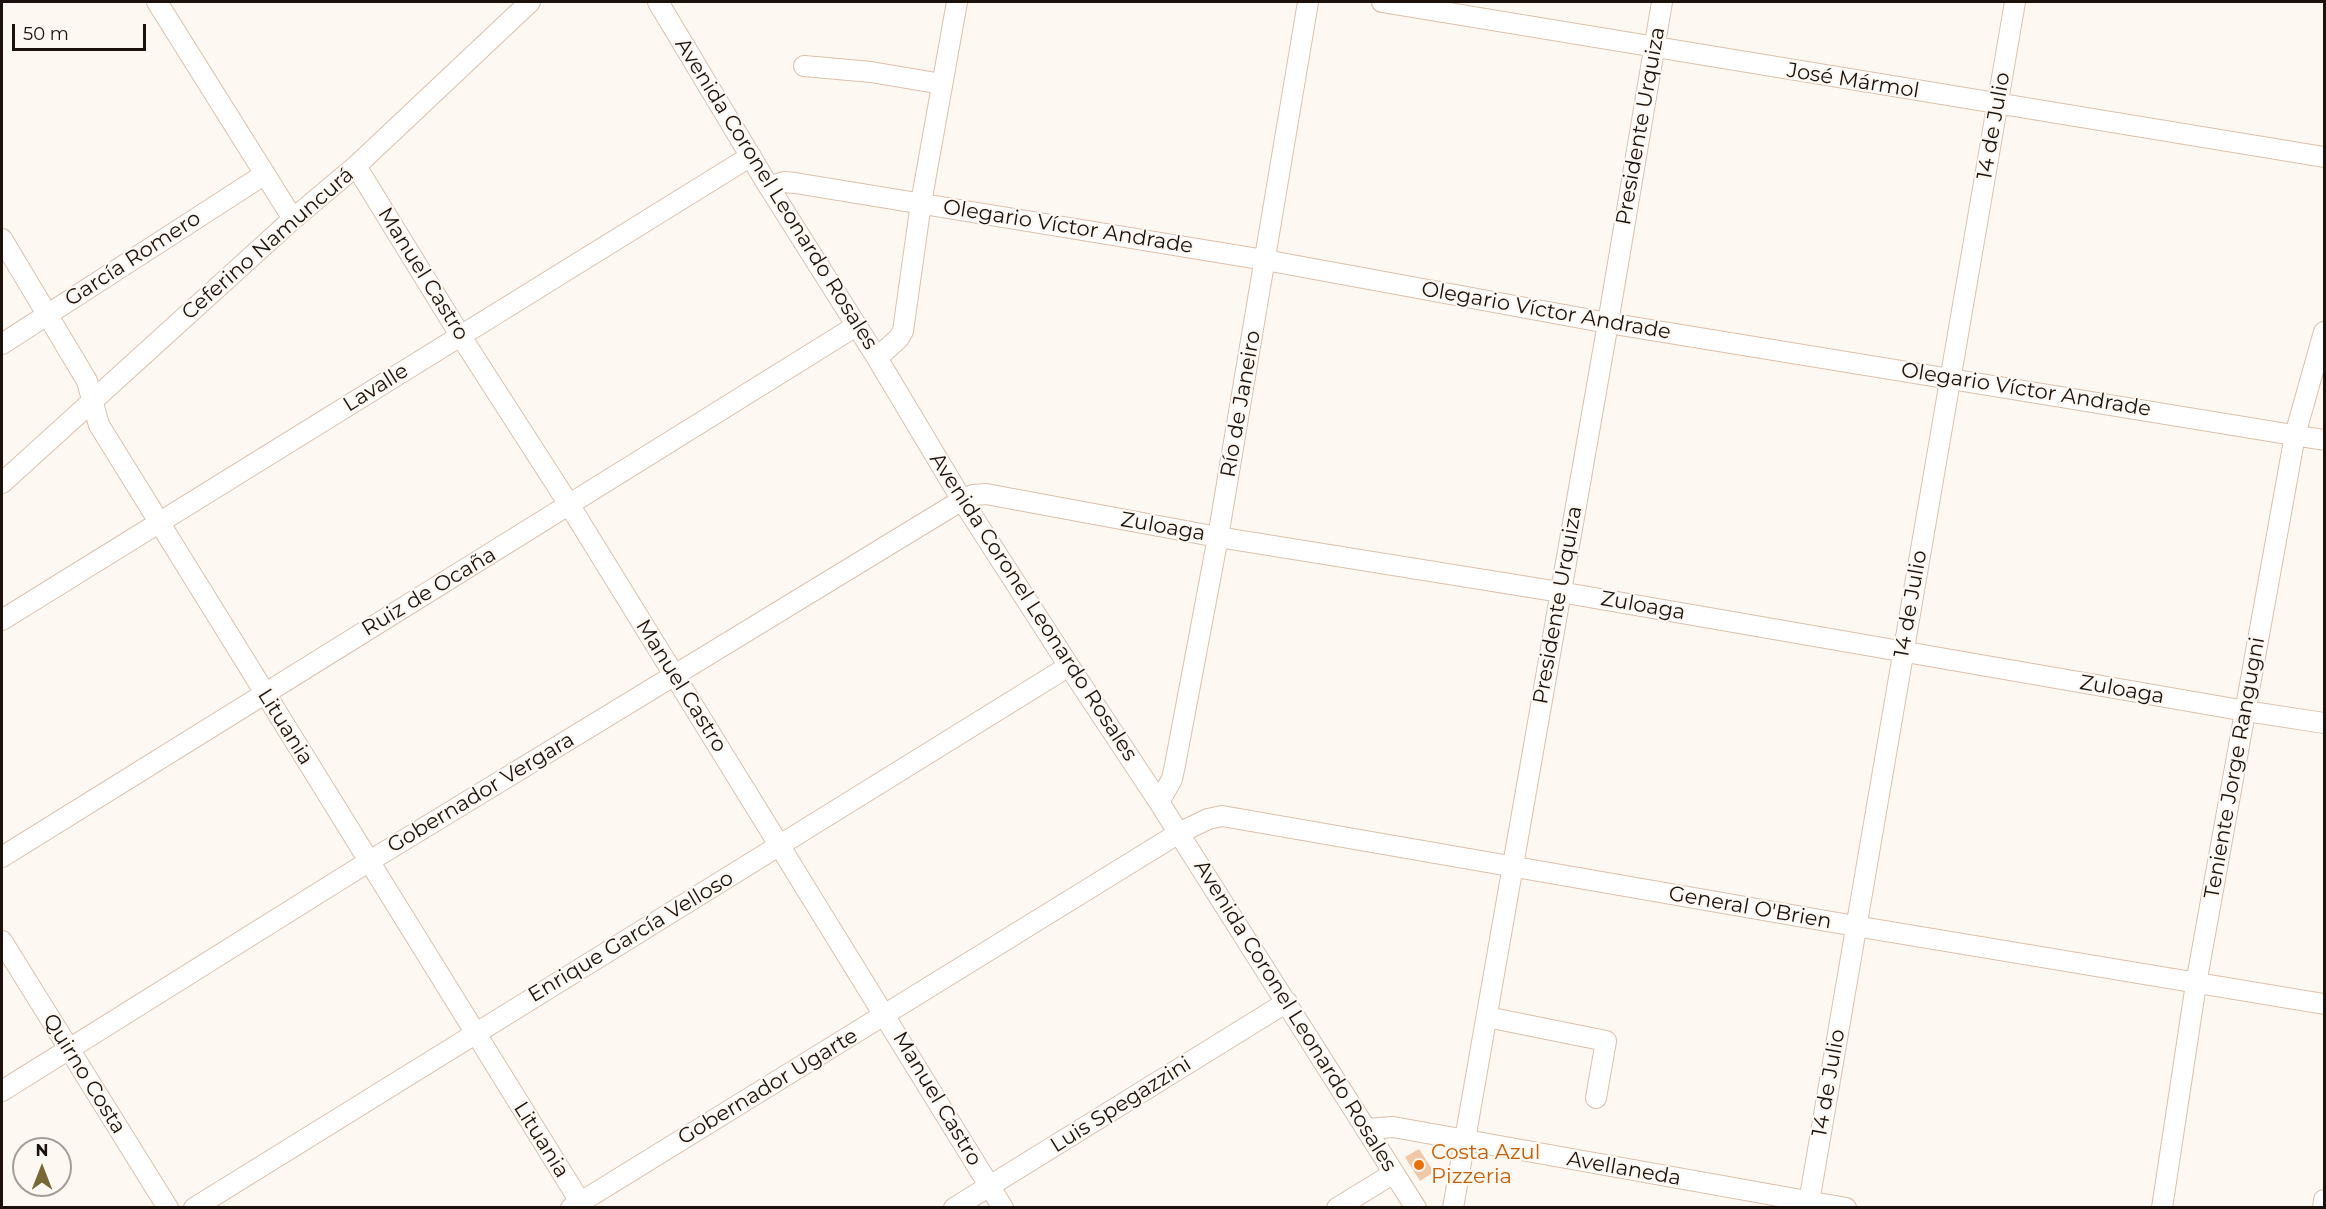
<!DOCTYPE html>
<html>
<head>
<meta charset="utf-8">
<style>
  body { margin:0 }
  #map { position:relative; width:2326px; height:1209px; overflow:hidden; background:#fef8f3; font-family:Montserrat,sans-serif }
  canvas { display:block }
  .frame { position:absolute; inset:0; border:3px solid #1c120b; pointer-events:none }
  .north { position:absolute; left:12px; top:1137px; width:60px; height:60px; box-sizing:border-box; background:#fef8f3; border:2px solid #a49c96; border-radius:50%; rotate:0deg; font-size:16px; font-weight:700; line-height:24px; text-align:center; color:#1c120b }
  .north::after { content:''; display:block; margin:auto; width:21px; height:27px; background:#786836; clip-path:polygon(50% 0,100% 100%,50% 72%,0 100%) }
  .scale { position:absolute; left:12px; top:24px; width:134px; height:27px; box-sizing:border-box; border:3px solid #1c120b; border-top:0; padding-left:8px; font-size:18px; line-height:21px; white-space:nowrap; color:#1c120b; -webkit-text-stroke:4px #fef8f3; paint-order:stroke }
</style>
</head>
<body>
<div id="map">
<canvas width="2326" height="1209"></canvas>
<div class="frame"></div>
<div class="north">N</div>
<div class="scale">50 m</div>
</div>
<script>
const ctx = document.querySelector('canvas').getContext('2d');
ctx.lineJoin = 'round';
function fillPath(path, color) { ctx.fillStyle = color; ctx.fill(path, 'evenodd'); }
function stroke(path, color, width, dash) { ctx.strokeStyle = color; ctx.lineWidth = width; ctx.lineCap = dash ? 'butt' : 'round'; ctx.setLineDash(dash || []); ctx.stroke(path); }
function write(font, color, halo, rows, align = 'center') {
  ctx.font = font + ' Montserrat,sans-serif'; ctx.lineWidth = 4.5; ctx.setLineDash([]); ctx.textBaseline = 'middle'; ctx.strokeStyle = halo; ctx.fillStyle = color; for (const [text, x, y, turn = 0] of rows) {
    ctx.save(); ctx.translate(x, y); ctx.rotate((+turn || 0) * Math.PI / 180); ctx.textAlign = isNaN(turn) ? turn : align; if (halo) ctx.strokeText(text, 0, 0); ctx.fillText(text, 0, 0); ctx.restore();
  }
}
fillPath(new Path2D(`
  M1419,1149L1434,1172L1420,1181L1405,1157Z`), '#f1c8a7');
const minor = new Path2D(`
  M157,2L293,219
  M658,2L769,187L877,358L962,500L1069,666L1159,802L1416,1208
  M1382,2L2324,157
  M804,66L871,72L942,84
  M356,166L460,335L570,506L1003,1208
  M769,187L784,182L795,183L1265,260L1608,323L2324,440
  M2,239L87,381L99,425L584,1208
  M2,344L265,174
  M877,358L899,338L903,331L921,203L957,2
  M2,483L293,219L356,166L530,2
  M2,620L751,156
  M1159,802L1172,779L1175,765L1218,537L1308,2
  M2,857C286,679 573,505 856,326
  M2,941L168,1208
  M1487,1017L1606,1041L1596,1098
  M2,1091L368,862L962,500L973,495L986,494L1218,537L1560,592L2246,711L2324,723
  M1366,1129L1393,1127L1846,1208
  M194,1208L1069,666
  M571,1208L1179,833L1208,819L1222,816L1855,926L2324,1004
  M954,1208L1287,1002
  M1337,1208L1394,1173
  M1453,1208L1608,323L1662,2
  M1808,1208L2015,2
  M2162,1208L2196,984L2295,435L2324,332
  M2323,1208L2324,1200`);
stroke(minor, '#dcc0aa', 22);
stroke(minor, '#fff', 20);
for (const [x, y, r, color] of [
  [1419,1165,6,"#e8710a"]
]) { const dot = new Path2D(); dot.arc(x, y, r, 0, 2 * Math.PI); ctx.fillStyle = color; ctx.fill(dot); stroke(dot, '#fef8f3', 2); }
write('21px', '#1c120b', '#fef8f3', [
  ["José Mármol",1853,81,9],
  ["Presidente Urquiza",1641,126,-80],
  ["14 de Julio",1994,126,-80],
  ["Avenida Coronel Leonardo Rosales",776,194,58],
  ["Olegario Víctor Andrade",1068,227,9],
  ["Ceferino Namuncurá",268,244,-41],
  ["García Romero",133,259,-33],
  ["Manuel Castro",423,274,58],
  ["Olegario Víctor Andrade",1546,311,10],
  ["Lavalle",376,388,-32],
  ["Olegario Víctor Andrade",2026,390,9],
  ["Río de Janeiro",1241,404,-80],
  ["Zuloaga",1163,527,10],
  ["Ruiz de Ocaña",429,592,-31],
  ["14 de Julio",1911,604,-80],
  ["Presidente Urquiza",1558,605,-80],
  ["Zuloaga",1643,606,10],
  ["Avenida Coronel Leonardo Rosales",1033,607,57],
  ["Manuel Castro",681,686,58],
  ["Zuloaga",2122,690,10],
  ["Lituania",285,727,58],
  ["Teniente Jorge Rangugni",2235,768,-80],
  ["Gobernador Vergara",481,793,-31],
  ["General O'Brien",1750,908,10],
  ["Enrique García Velloso",631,937,-31],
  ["Avenida Coronel Leonardo Rosales",1295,1016,58],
  ["Quirno Costa",84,1074,58],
  ["14 de Julio",1829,1083,-80],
  ["Gobernador Ugarte",768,1087,-31],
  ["Manuel Castro",937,1099,59],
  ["Luis Spegazzini",1121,1105,-32],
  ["Lituania",541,1140,58],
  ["Avellaneda",1624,1169,10]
]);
write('21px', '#c56008', '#fef8f3', [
  ["Costa Azul",1431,1153],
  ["Pizzeria",1431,1177]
], 'left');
</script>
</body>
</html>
